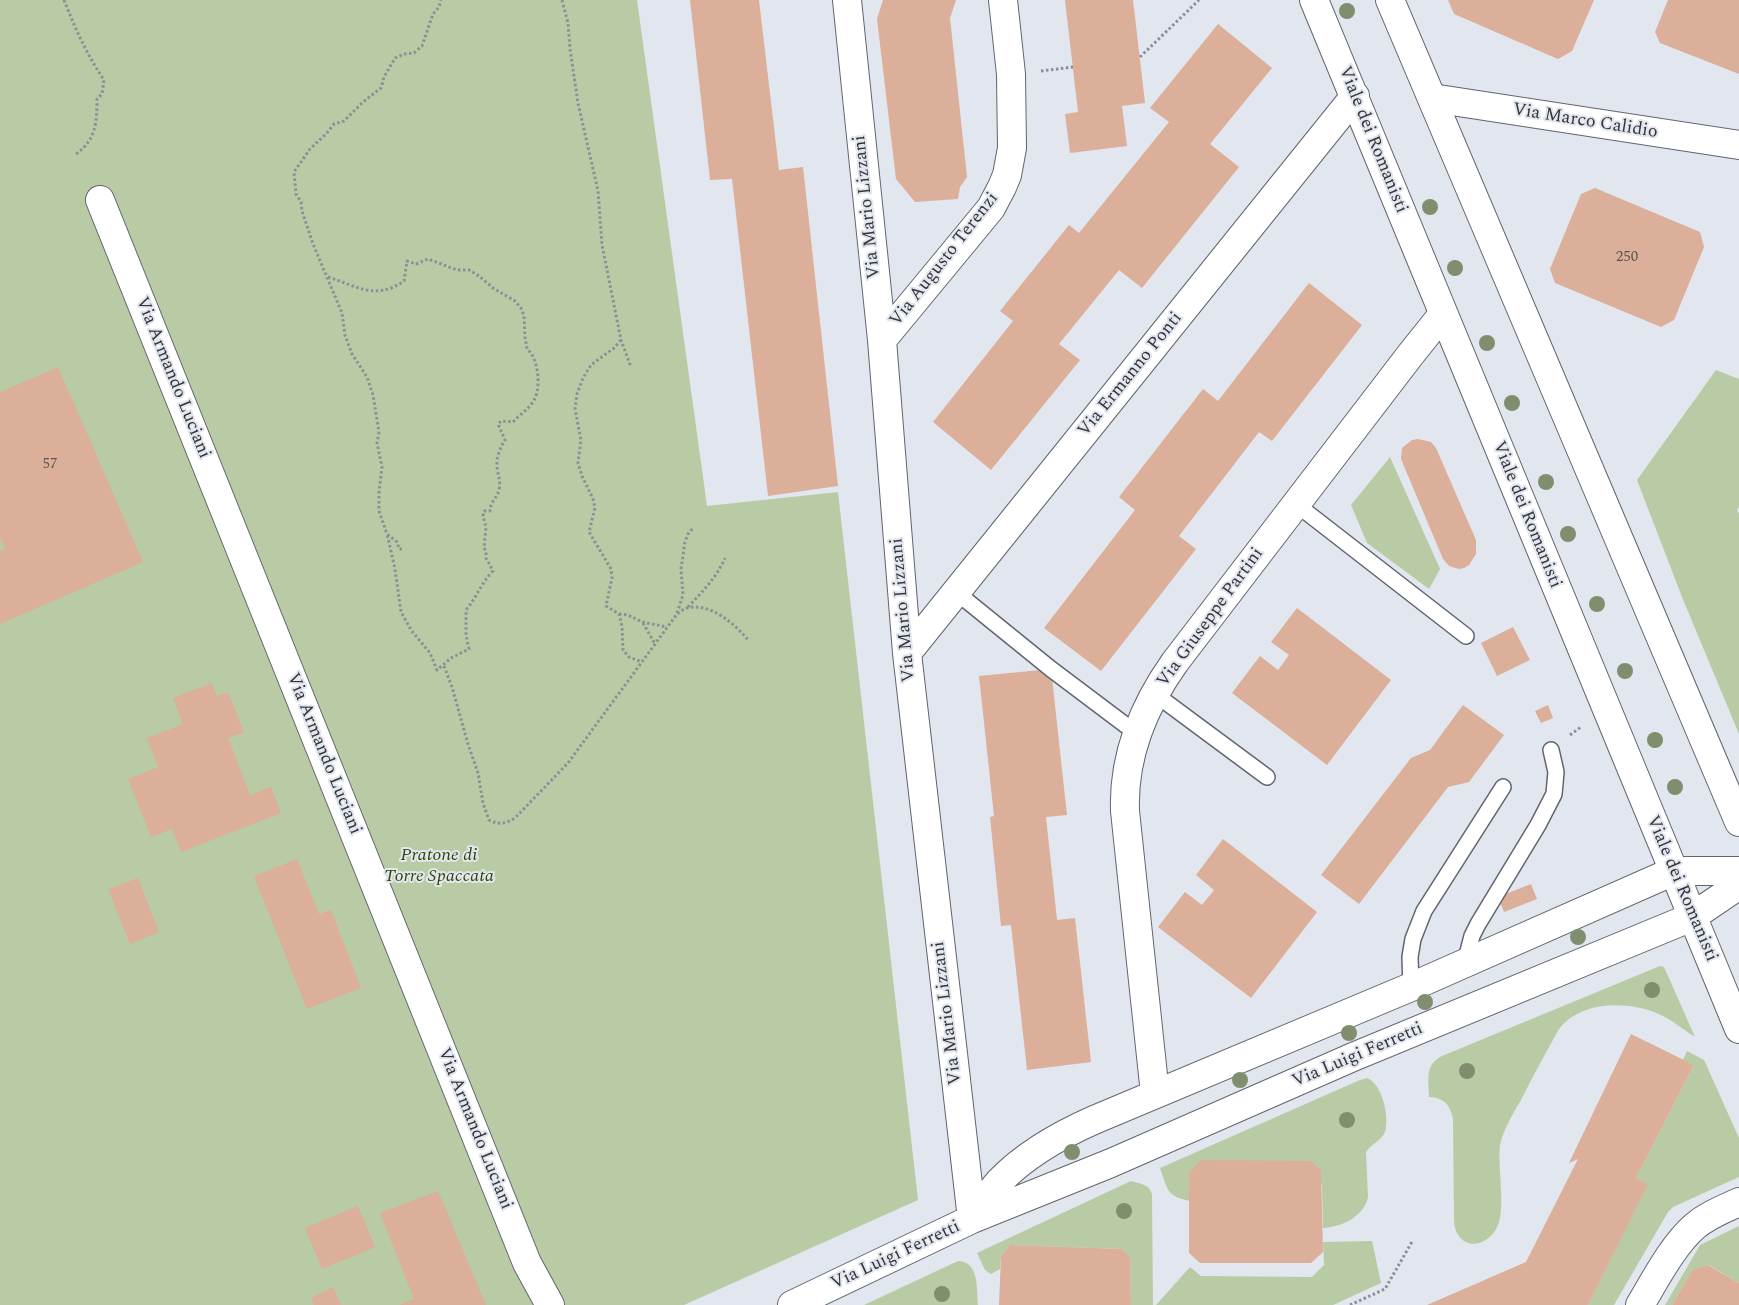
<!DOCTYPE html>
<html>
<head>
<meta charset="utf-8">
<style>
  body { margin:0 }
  canvas { display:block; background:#e1e6ef }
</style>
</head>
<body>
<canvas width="1739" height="1305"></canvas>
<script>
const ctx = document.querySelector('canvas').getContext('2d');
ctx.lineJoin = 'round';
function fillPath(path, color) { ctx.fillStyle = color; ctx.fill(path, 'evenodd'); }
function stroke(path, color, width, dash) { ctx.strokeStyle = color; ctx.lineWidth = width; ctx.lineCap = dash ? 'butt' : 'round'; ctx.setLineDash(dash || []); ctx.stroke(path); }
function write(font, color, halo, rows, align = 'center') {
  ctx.font = font + ' Spectral,serif'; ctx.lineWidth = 4; ctx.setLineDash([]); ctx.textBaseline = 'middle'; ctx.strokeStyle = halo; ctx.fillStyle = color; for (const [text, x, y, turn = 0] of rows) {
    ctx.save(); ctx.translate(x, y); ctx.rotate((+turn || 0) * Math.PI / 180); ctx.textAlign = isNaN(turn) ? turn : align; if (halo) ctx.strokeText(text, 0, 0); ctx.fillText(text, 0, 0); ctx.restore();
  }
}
fillPath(new Path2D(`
  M0,0H637L707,506L838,492L918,1200L684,1305H0Z
  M1716,370L1739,379V507L1737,510L1739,514V734L1682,597L1637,480Z
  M1390,457L1440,569L1429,589L1367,543L1351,505Z
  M1660,966L1664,967L1695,1037C1684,1030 1672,1020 1659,1014C1628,1001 1582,1000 1559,1029C1546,1052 1533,1076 1521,1100C1514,1112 1502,1132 1500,1145C1497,1167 1507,1212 1496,1229C1489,1242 1470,1251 1459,1236C1455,1231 1454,1224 1454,1218L1453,1119C1450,1104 1444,1098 1429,1097C1429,1080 1424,1065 1442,1056Z
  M1687,1051L1704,1060L1739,1138V1177L1673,1207L1668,1212L1614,1305H1588L1647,1184L1636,1178L1694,1065L1683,1060Z
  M1367,1078C1382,1083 1390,1118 1385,1132C1381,1141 1371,1144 1366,1152L1368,1197C1364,1217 1341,1227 1323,1228L1322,1184L1311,1175L1190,1201C1166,1196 1168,1190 1160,1168L1360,1080Z
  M1131,1181C1140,1184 1150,1184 1152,1195L1153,1305H1131L1130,1258L1122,1249L1010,1245L1001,1256L1000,1269L991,1274L985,1270L977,1253Z
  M1739,1226V1283L1709,1265L1692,1270L1672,1305H1665L1700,1245Z
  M1372,1241L1381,1283L1333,1305H1156L1190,1267L1201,1276L1312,1277L1324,1265L1323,1242Z
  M958,1261C980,1262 976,1289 978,1305H864Z`), '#b9cba4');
fillPath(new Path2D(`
  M690,0H759L779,170L803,167L838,486L768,496L732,179L710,180Z
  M883,0H956L950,18L967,177L960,187L958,199L915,202L896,179L877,19Z
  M1065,0H1133L1145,103L1122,106L1127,146L1070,153L1065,114L1078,112Z
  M1448,0H1594L1572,51L1558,59L1454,14Z
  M1668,0H1739V74L1660,43L1655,32Z
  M1218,24L1272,68L1210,144L1239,167L1142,288L1119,270L1059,344L1080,360L991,470L933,422L1013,321L1000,311L1069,225L1079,233L1169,122L1150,108Z
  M1595,188L1700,232L1704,247L1674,320L1661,327L1555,283L1550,269L1581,194Z
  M1309,283L1362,325L1272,441L1259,432L1179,536L1196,549L1101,671L1044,628L1135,510L1119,497L1203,389L1218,401Z
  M58,367L143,562L0,624V551L5,549L0,537V392Z
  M1418,439L1431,442L1436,448L1476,540V554L1469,565L1464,568L1459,569L1449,566L1443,559L1401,459L1402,448L1412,440Z
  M1297,608L1391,680L1327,765L1232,693L1260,656L1278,670L1289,655L1271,642Z
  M1513,627L1530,660L1497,676L1481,643Z
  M1051,669L1067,815L1046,817L1057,920L1075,918L1091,1062L1027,1070L1011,925L1001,926L990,817L994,816L979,676Z
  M212,683L217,696L228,692L244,732L228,738L250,795L271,787L281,813L181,852L172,829L151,837L128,779L158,767L147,738L183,724L173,698Z
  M1463,705L1504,735L1469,782L1448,787L1359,904L1321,875L1411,758L1430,750Z
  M1548,705L1553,718L1541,723L1535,711Z
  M1223,839L1317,912L1251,998L1158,927L1185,892L1202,905L1214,890L1196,875Z
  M297,859L319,914L331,910L361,988L307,1009L254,876Z
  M138,878L159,932L130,944L108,889Z
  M1531,884L1537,899L1504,912L1498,897Z
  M1631,1034L1694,1065L1636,1178L1648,1184L1588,1305H1427L1526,1262L1578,1159L1569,1163Z
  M1201,1160L1310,1161L1321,1170L1323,1252L1311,1263H1200L1189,1253V1173Z
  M438,1191L486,1305H400L414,1299L380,1213Z
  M358,1206L375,1247L322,1269L305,1228Z
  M1010,1245L1122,1249L1130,1257L1131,1305H999L1001,1256Z
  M1708,1265L1739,1283V1305H1672L1692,1270Z
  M333,1287L341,1305H314L311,1298Z`), '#dbaf99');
const service = new Path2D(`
  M1296,504L1466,636
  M956,592L1051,669L1136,733
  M1155,694L1267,777
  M1465,963L1472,936L1478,924L1538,825L1554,794L1556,772L1551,750
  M1411,987L1410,957L1413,939L1424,911L1503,787`);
const minor = new Path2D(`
  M847,0L882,340L907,653L972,1219
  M1432,98L1739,145
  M100,200L527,1263L550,1305
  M882,340L991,208L1002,187L1007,175L1012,148L1011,74L1003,0
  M907,653L1355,96
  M1155,1094L1125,811C1123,756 1143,707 1175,662L1411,354L1443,314
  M972,1219C981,1206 989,1193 1000,1181C1026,1154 1060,1135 1094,1120L1411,987L1674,871H1739
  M792,1305L972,1219L1111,1163L1353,1057L1692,917L1739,885
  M1640,1305C1655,1280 1673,1245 1695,1226C1708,1215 1724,1209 1739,1202`);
const tertiary = new Path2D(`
  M1314,0L1739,1029
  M1390,0L1739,822`);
stroke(service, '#61656e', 18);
stroke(minor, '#61656e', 30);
stroke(tertiary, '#61656e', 30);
stroke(new Path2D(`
  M64,0C75,28 87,55 104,80L102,94L97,99C97,122 96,140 76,154
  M562,0L568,23L570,49L578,103L598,191L602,245L621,340L631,367
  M1140,57L1199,0
  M1041,71L1073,67
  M328,277C357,286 375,301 404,281L407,261L416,264L428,259L457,270H469L479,276L493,288L515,301L521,308L524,316L525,337L527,349C538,357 541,386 535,398C531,408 520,414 513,422L501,421L498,424L505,440C500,448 496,458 497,467C498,475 501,481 499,490C497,498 490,502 490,511H484L483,516L486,527L484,548L486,551V558L493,571C481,583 477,597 466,610V635L469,649L451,658L437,670L430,653L411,630L401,612L395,569L387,534
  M621,340L614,348L591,365L583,378L577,394L575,409L581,440L578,463L582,476L593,499L595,508L589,532L611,569L612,578L606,606L619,614L622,626L623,650L629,657L642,662
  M402,549H399L397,542L387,534L379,511V492L382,467L377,443L379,432L373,395L367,377L352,354L345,335L342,313L313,244L302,211L301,202L296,194L294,172L310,149L326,134L334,124L344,121L363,102L381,88L384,77L395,58L404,54L414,53L422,46L433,14L439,7L441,0
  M688,607C702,592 717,577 725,558
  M677,613L683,595L681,569L685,542L688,534L694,527
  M619,614L628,615L642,622L667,627
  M643,623L655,644
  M444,666L452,687L468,744L478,773L483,803L489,820C499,825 505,824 515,818L568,763L677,614C680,612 683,609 687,608C710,602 735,624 748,640
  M1570,735L1581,727
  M1350,1305L1385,1289L1413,1240`), '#8c9096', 3, [2.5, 2.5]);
stroke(service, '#fff', 15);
stroke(minor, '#fff', 28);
stroke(tertiary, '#fff', 28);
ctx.fillStyle = '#808e6e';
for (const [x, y] of [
  [1347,11],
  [1430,207],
  [1455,268],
  [1487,343],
  [1512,403],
  [1546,482],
  [1568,534],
  [1597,604],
  [1625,671],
  [1655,740],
  [1675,787],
  [1578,937],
  [1652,990],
  [1425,1002],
  [1349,1033],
  [1467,1071],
  [1240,1080],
  [1347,1120],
  [1072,1152],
  [1124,1211],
  [942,1294]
]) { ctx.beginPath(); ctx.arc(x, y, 8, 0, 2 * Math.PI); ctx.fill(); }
write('15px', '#5d5450', null, [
  ["250",1627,258],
  ["57",50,465]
]);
write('18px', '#333538', '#e1e6ef', [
  ["Via Marco Calidio",1585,122,9],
  ["Viale dei Romanisti",1372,140,68],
  ["Via Mario Lizzani",868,207,-96],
  ["Via Augusto Terenzi",945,260,-52],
  ["Via Ermanno Ponti",1131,375,-51],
  ["Via Armando Luciani",172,378,68],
  ["Viale dei Romanisti",1526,515,68],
  ["Via Mario Lizzani",904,610,-95],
  ["Via Giuseppe Partini",1211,618,-54],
  ["Via Armando Luciani",323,754,68],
  ["Viale dei Romanisti",1681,889,67],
  ["Via Mario Lizzani",948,1013,-97],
  ["Via Luigi Ferretti",1358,1056,-23],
  ["Via Armando Luciani",474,1129,68],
  ["Via Luigi Ferretti",896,1256,-25]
]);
write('italic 18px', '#304605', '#e1e6ef', [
  ["Pratone di",439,856],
  ["Torre Spaccata",439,877]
]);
</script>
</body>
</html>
